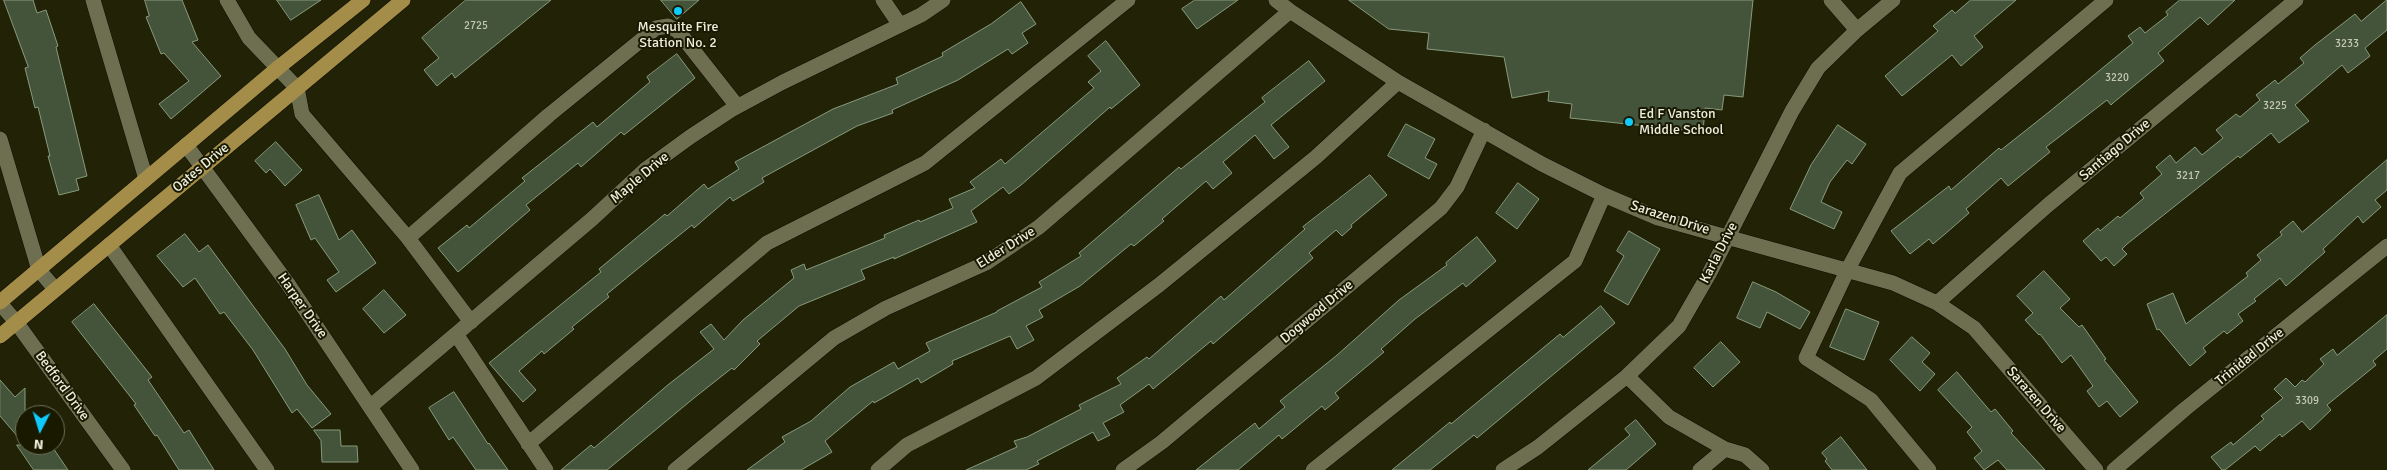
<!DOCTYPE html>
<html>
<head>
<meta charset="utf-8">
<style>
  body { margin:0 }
  #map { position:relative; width:2387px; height:470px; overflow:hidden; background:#222306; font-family:Signika,sans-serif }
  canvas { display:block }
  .north { position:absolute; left:15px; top:405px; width:50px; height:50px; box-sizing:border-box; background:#191900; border:1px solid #6e6e58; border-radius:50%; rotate:185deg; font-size:14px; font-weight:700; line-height:20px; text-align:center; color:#edeedd }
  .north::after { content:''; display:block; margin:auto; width:18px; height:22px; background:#0fcafa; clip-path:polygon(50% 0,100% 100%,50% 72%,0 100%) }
</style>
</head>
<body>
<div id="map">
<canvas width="2387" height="470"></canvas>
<div class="north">N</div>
</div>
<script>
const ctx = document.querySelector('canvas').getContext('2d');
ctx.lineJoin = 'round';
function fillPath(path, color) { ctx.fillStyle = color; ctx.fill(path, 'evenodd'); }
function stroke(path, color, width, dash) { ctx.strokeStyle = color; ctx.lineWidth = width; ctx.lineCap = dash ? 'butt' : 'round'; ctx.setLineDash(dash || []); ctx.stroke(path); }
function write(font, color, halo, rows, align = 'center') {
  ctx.font = font + ' Signika,sans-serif'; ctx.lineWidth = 4; ctx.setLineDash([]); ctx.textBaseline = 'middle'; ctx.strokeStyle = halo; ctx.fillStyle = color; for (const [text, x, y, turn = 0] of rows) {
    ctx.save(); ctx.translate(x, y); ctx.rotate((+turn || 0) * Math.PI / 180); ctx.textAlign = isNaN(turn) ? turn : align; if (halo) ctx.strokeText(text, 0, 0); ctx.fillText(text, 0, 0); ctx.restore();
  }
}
const building = new Path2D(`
  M4,0H33L37,13L46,10L58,46L56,47L87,176L76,179L79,190L59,195L48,156H50L38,107L35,108L25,68L28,67Z
  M145,0H182L198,40L192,42L221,76L171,119L159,104L189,81L164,53L161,54L146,17L149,16Z
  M277,0H321L291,20Z
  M466,0H551L455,78L452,73L437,86L424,70L439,58L422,38Z
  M661,0H699L677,19Z
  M1195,0H1238L1197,29L1182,9Z
  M1349,0H1753L1743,97L1724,95L1722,110L1705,108L1703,132L1570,118L1572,104L1548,101L1549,91L1512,98L1504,57L1427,49L1429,33L1389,29Z
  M1971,0H2016L1974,36L1983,47L1961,66L1952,55L1902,96L1885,76L1938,31L1933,26L1952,10L1955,13Z
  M2180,0H2235L2208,25L2200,17L2158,53L2164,61L2113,103L2111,105L2107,100L2046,147L2050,152L2008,186L2001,178L1966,209L1969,213L1945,234L1933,244L1929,239L1910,254L1891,231L1949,186L1951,190L1999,148L2001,150L2049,112L2133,43L2128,36L2140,27L2145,33L2168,15L2166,12Z
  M2387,0V30L2365,48L2370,56L2348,73L2342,65L2295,105L2309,121L2279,143L2271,133L2240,158L2238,156L2127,244L2122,249L2127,254L2114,266L2106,257L2101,261L2083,241L2098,228L2100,231L2118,216L2120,218L2144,198L2140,193L2162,174L2156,167L2170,155L2176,163L2195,147L2202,155L2223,138L2216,130L2236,114L2240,117L2260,100L2256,95L2275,80L2278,84L2304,63L2300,58L2315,45L2355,14L2361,21Z
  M1021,2L1036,24L1022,33L1028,43L1012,54L1008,49L958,80L892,110L893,113L857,126L762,178L764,182L733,201L730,197L694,228L692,225L652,257L607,294L609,297L572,327L574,329L544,354L542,351L519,371L536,390L523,402L489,363L601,272L599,269L665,214L667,216L704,184L708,189L739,169L735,162L833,109L898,84L896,78L943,56L942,53L991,24Z
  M1106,41L1140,85L1111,109L1110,107L1021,185L1009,194L1003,187L971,211L977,222L894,259V257L861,270L865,279L799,306L757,341L760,344L734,370L732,368L694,398L607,470H561L591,445L594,448L669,384L714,349L700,332L711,324L724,340L743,320L794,278L791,270L804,264L806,270L885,238L884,235L919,220L920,222L953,208L949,199L975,188L970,182L1001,159L1005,164L1094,88L1088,82L1101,71L1088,56Z
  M677,54L695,78L624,135L621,132L581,167L578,163L526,205L530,210L458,272L438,248L467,225L469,228L525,181L522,178L593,122L597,127L650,82L647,77Z
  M1309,61L1325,81L1271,125L1289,147L1274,159L1255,135L1223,162L1232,173L1213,189L1206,181L1162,219L1164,221L1134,246L1131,244L1080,286L1039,310L1043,317L1026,326L1034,340L1017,349L1010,336L952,361L953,364L921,383L918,378L874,403L873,401L825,441L832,452L801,470H747L785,442L782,437L811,421L850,387L894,362L898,369L930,351L926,343L997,312V311L1042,287L1039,282L1081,256L1079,253L1114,223L1179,167L1181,169L1265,102L1262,98Z
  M1406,124L1435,139L1425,158L1437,164L1429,179L1388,156Z
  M1838,125L1866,144L1852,164L1847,160L1830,182L1821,202L1842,212L1834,229L1790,209L1811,165Z
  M276,142L302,170L285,186L270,169L266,173L255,161Z
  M2387,160V190L2375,200L2381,207L2363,223L2358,216L2323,249L2325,252L2286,286L2280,278L2254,299L2256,301L2238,314L2243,321L2227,334L2224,331L2203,348L2206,352L2190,366L2159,329L2157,330L2147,304L2173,293L2186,324L2248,276L2246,273L2261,260L2257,255L2282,235L2280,232L2293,221L2302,232Z
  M1370,175L1387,195L1351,225L1352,227L1342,236L1336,230L1309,253L1313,258L1213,344L1211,341L1153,389L1149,384L1120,405L1124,412L1103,423L1110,435L1098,441L1093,432L1037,461L1039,464L1026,470H966L1017,447L1014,441L1027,437L1081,409L1079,405L1121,384L1117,378L1147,357L1149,359L1221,296L1224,300L1305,229L1303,227Z
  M1518,183L1539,199L1517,229L1496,213Z
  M319,195L339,240L352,230L376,263L336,292L327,280L339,272L315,238L311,240L296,205Z
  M1629,231L1660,249L1628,305L1604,291L1624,256L1617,251Z
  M185,234L199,252L208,245L285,349L307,385L331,414L312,428L297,409L292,413L253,350L224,312L220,314L195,278L183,287L157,256Z
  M1477,237L1496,261L1466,287L1463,283L1415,319L1381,349L1384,352L1335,393L1339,398L1325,410L1322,406L1282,439L1279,435L1238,470H1196L1255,423L1259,429L1285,407L1280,401L1336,356L1399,300L1447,265L1446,263Z
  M2044,271L2070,299L2060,308L2079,327L2082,325L2106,359L2104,360L2138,402L2120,417L2107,401L2099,407L2087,391L2093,386L2071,355L2062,363L2040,334L2039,335L2025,320L2033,313L2017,296Z
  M1753,282L1776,292L1810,312L1800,329L1767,312L1760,328L1737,318Z
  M384,290L406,315L384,333L363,309Z
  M94,304L152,377L148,380L184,433L189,430L214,470H179L157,435L155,436L134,405L136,404L72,322Z
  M1601,306L1615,323L1477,438L1474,435L1430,470H1392L1450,422L1451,424L1560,334L1563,337Z
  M1846,309L1879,322L1864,360L1830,347Z
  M2387,315V349L2373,361L2376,365L2327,405L2331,410L2310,430L2302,421L2282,437L2280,434L2260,451L2255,446L2225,470H2222L2211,457L2231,442L2233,445L2264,419L2261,416L2283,398L2274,389L2286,378L2295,387L2302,380L2305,382L2324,364L2320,359L2333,349L2337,355Z
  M1912,337L1930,353L1922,362L1935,374L1920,391L1890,360Z
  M1721,342L1740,362L1713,387L1694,368Z
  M1957,372L1991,412L1995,409L2013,431L2011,433L2045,470H2007L1998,460L1984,470L1974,458L1982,451L1967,432L1972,427L1938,390Z
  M0,380L15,397L25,388V445L0,416Z
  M454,392L488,444L489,443L508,470H476L453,437L449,440L429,408Z
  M1636,420L1656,444L1626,470H1588L1630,435L1625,429Z
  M314,430H340L341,446H357L358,462H322L321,441Z
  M1841,437L1867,470H1832L1825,461L1827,459L1822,453Z
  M17,445H51L68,470H34Z`);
fillPath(building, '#44543a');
stroke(building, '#889a7d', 1);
const minor = new Path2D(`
  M93,0L146,179
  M227,0L249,38L297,88L302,114L408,238L471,322
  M883,0L900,25
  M1276,0L1290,11L1398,82L1542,164L1604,195L1658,218L1893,283L1937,303L1974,328L2096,470
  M1831,0L1857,30
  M0,139L39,270L55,289
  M186,145L288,284L412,470
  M408,238L549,115L656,28L668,26L678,31L737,106
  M109,245L267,470
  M0,303L16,322L123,470
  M1937,303L2048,205L2296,0
  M456,334L546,470
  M1627,376L1669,417L1725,449L1745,455L1762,470
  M371,406L592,219L646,169L690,137L731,110L783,82L921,15L943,0
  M528,444L767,243L925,163L1128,0
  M675,470L834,338L886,308L986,263L1039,227L1290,11
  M878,470L907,445L1036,378L1159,285L1316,157L1398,82
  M1123,470L1162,442L1441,208L1457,187L1484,130
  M1313,470L1575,261L1604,195
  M1503,470L1538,447L1627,376L1679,326L1709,274L1792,111L1818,68L1857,30L1893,0
  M1700,470L1725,449
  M1929,470L1871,400L1806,358L1848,269L1900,173L2106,0
  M2114,470L2185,409L2387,246`);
const major = new Path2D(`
  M0,302L279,67L363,0
  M0,336L403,0`);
stroke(minor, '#0c0c00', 16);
stroke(major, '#0c0c00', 16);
stroke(minor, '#6e6f51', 15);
stroke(major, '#a38d48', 15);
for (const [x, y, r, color] of [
  [678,11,5,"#0fcafa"],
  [1629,122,5,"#0fcafa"]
]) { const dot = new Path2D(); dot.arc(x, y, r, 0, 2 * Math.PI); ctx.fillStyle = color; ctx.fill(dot); stroke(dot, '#191900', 2); }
write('11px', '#c3c8b4', null, [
  ["2725",476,26],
  ["3233",2347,44],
  ["3220",2117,78],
  ["3225",2275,106],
  ["3217",2188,176],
  ["3309",2307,401]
]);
write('14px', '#edeedd', '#191900', [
  ["Mesquite Fire",678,27],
  ["Station No. 2",678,43],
  ["Ed F Vanston",1639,114,"left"],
  ["Middle School",1639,130,"left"]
]);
write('14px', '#edeedd', '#191900', [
  ["Santiago Drive",2115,150,-40],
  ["Oates Drive",201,168,-40],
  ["Maple Drive",640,178,-40],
  ["Sarazen Drive",1670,218,18],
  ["Elder Drive",1006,248,-32],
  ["Karla Drive",1719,253,-63],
  ["Harper Drive",302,306,55],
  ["Dogwood Drive",1317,312,-40],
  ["Trinidad Drive",2250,357,-39],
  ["Bedford Drive",62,386,54],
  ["Sarazen Drive",2036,400,49]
]);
</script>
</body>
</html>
